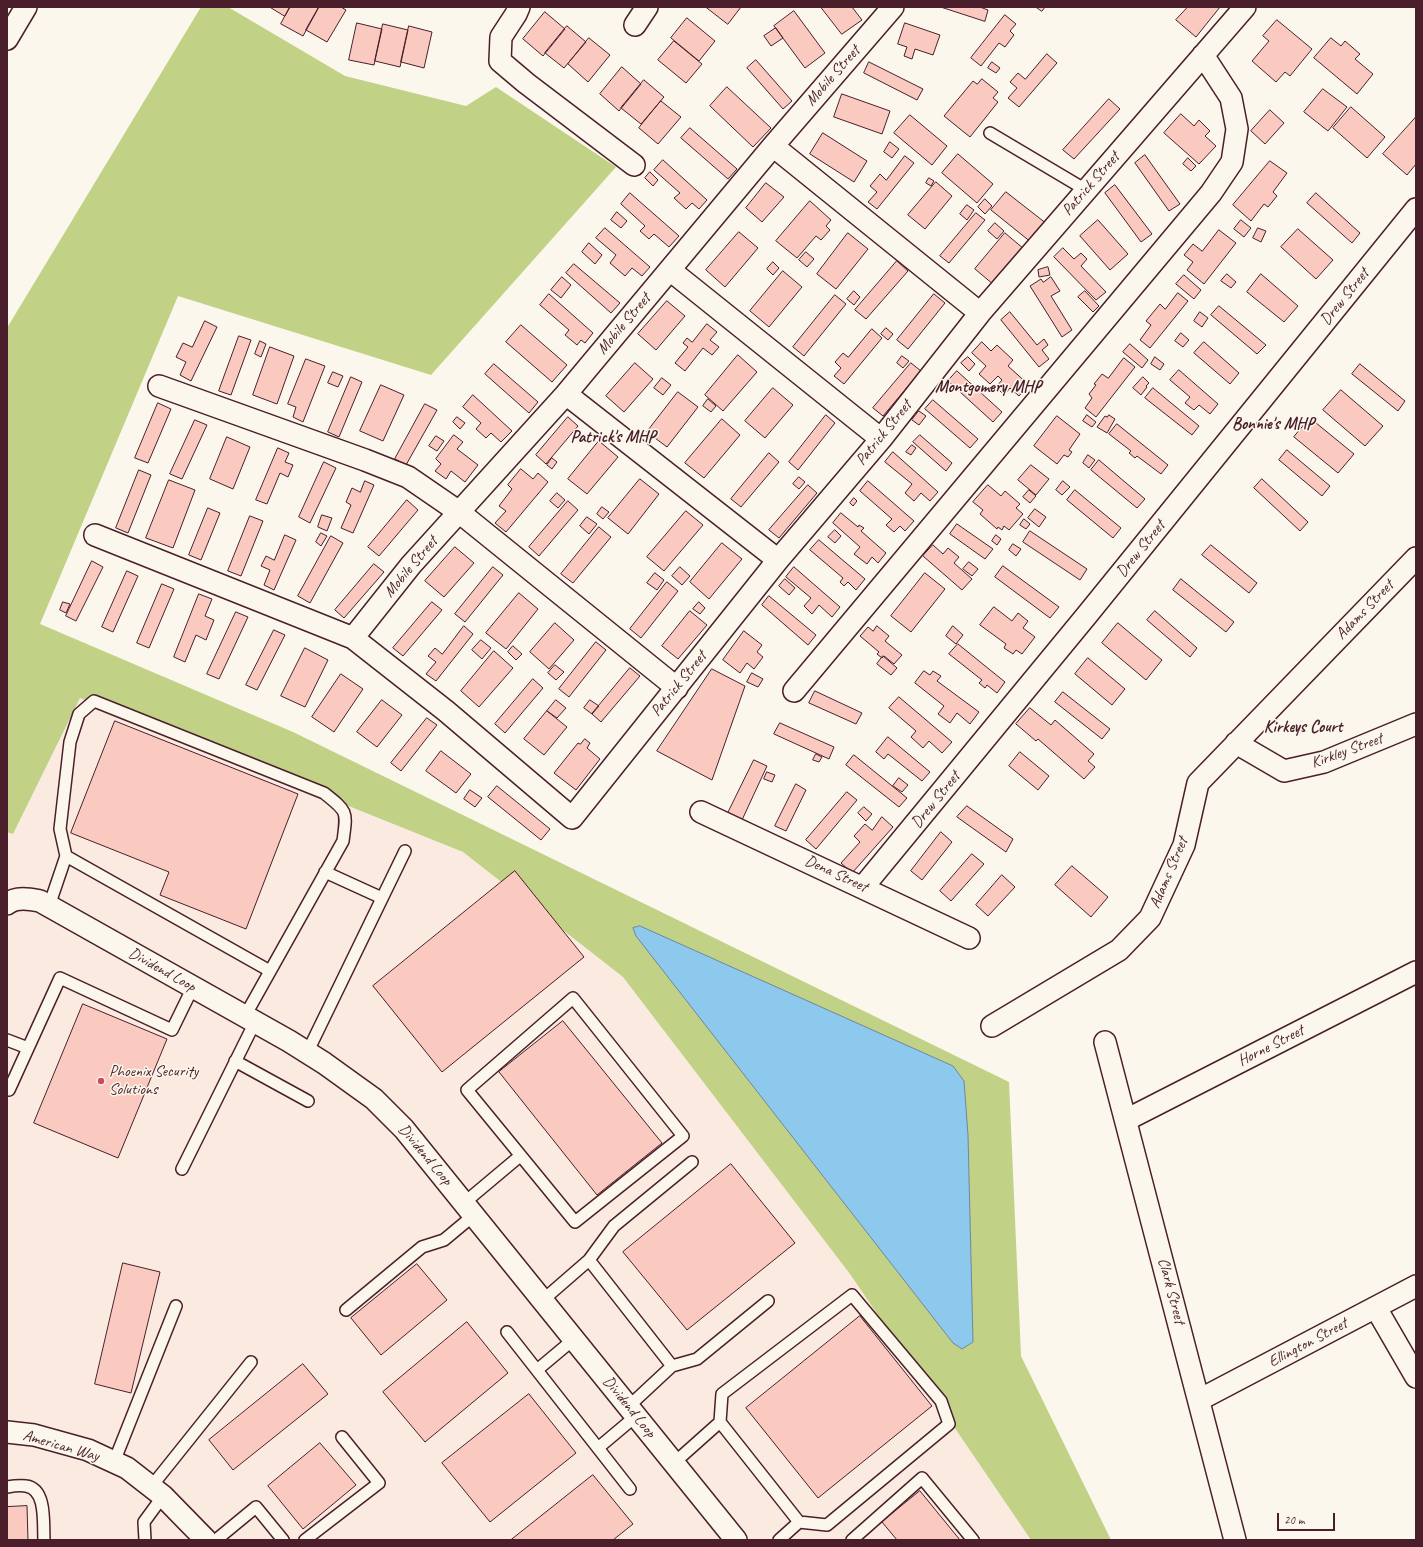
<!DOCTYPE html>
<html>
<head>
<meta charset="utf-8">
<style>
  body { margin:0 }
  #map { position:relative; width:1423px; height:1547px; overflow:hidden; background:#fbf7ec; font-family:Caveat,sans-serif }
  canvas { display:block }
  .frame { position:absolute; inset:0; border:8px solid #4a1f2b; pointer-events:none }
  .scale { position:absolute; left:1277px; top:1513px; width:58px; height:18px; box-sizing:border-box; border:2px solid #4a1f2b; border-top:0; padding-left:5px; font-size:12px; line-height:14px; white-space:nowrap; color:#4a1f2b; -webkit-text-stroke:3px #fbf7ec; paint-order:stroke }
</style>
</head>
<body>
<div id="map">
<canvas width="1423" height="1547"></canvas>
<div class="frame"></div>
<div class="scale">20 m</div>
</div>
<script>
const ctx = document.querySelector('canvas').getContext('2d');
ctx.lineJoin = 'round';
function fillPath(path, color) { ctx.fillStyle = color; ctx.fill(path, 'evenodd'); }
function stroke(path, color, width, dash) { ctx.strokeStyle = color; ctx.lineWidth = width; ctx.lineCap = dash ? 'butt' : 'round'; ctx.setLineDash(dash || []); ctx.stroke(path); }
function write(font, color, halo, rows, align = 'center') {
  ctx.font = font + ' Caveat,sans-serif'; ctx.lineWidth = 3; ctx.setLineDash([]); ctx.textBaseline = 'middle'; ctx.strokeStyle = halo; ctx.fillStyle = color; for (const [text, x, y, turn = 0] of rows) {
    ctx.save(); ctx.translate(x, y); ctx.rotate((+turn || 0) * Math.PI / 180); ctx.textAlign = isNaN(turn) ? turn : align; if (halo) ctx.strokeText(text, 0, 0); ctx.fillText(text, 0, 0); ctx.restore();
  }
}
fillPath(new Path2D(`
  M80,698L463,852L623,977L850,1274L1031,1540H7V832L13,834Z`), '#fbeadf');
fillPath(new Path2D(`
  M201,7H228L345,76L466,106L496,87L616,167L431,375L178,296L40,624L293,732L1009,1082L1021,1356L1111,1540H1031L850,1274L623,977L463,852L80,698L13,834L7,832V328Z`), '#c1d185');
const water = new Path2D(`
  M640,926L953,1066L964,1081L968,1135L973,1342L962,1349L953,1343L636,936L633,928Z`);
fillPath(water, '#8cc9ec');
stroke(water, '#72859f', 1);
const building = new Path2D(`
  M270,7H290L285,16Z
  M290,7H319L303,36L281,24Z
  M319,7H341L346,10L327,42L306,30Z
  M706,7H741L728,24Z
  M821,7H852L862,20L842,34Z
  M941,7H980L988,10L985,21Z
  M1036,7H1045L1042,11Z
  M1188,7H1220L1196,37L1176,20Z
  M794,11L825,53L805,68L774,26Z
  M545,12L565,29L543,56L523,39Z
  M1005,15L1016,24L1010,31L1014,35L1005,47L999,43L981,66L971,58Z
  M687,18L715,41L699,61L671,38Z
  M1277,20L1312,49L1290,76L1285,72L1276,82L1252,61L1269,41L1263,36Z
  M357,23L382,29L374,65L349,60Z
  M905,23L940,35L933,55L915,49L912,59L904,56L907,47L898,44Z
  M383,24L408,30L400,67L375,61Z
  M409,26L432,32L424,68L401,62Z
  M567,26L586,42L564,68L545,53Z
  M776,28L783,38L771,46L764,36Z
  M589,38L610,55L588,82L568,64Z
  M1331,38L1341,46L1345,41L1360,54L1355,59L1373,74L1357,94L1314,58Z
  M674,41L702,64L686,83L658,60Z
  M1047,54L1057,63L1019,107L1008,98L1017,88L1010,82L1018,73L1025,79Z
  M756,60L792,101L783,109L747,68Z
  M869,62L923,89L917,100L864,73Z
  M992,62L1000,68L996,73L988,68Z
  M622,67L641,84L619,111L600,94Z
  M982,79L998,92L993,98L998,102L970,137L944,116L973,81L977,84Z
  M644,80L664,97L641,124L621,108Z
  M727,87L771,128L753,147L710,106Z
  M1323,89L1347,107L1328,131L1304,112Z
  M842,94L890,111L882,134L834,117Z
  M1109,99L1120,109L1074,159L1063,150Z
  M661,101L681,117L658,144L639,128Z
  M1351,107L1385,137L1367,158L1333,128Z
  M1270,110L1284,123L1265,144L1251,131Z
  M1181,114L1194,126L1199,120L1210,131L1205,136L1216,146L1199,164L1164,133Z
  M910,115L947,146L932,165L894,133Z
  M1416,117V164L1407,175L1383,154Z
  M690,128L737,169L728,179L681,138Z
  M823,133L867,161L854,182L810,154Z
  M890,142L899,149L892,158L884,152Z
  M958,154L993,184L977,203L942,173Z
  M1145,155L1180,204L1169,211L1135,163Z
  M905,156L914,163L877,209L868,202L877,192L870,186L880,174L886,180Z
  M1188,158L1196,166L1191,171L1183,164Z
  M663,160L707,200L699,209L692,203L686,209L674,198L680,193L654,170Z
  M1270,161L1287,173L1273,192L1277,196L1268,207L1264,204L1251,221L1233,205Z
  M650,172L658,180L653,186L645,178Z
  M929,178L934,181L931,186L926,183Z
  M936,182L952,196L925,229L908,215Z
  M766,183L784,197L762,222L746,208Z
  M1115,185L1152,234L1141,242L1105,193Z
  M1006,192L1047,224L1032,243L991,210Z
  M630,193L679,236L669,247L654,234L649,239L640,231L645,226L621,204Z
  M1316,193L1360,233L1352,243L1307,203Z
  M985,199L992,206L985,214L978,207Z
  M810,201L831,220L826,226L830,230L821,240L816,236L797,258L776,241Z
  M967,205L974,210L967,220L960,214Z
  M617,212L627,221L621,228L611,220Z
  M976,213L985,220L949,263L940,256Z
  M1098,220L1128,254L1110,270L1080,236Z
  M1241,220L1251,228L1244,237L1234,229Z
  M995,223L1004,231L997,239L988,231Z
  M605,228L650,267L642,276L632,268L625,276L610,263L616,255L596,238Z
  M1258,228L1266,231L1261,242L1253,238Z
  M1298,229L1333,260L1316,279L1281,247Z
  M1219,230L1236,243L1204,284L1187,270L1193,262L1184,255L1193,244L1202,251Z
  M739,232L758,248L725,287L706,270Z
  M848,233L868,249L836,289L817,274Z
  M1005,233L1024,249L994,285L975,269Z
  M589,243L602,255L595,264L582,252Z
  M1063,248L1074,259L1081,253L1087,259L1081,266L1106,292L1096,300L1054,257Z
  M806,252L814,259L807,267L799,260Z
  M897,261L908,271L866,319L855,310Z
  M773,262L779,268L773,275L767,269Z
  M574,264L620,303L611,313L566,273Z
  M1048,267L1050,275L1039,277L1038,270Z
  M783,271L802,287L769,327L750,311Z
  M1227,274L1236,282L1231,288L1221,281Z
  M1261,274L1298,306L1284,322L1247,292Z
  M1184,275L1201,290L1194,299L1176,284Z
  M562,277L571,285L561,298L551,290Z
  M1051,277L1060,291L1051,296L1072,330L1062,337L1030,286L1041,279L1043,282Z
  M854,291L860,297L854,305L847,299Z
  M1085,291L1099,306L1093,312L1078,297Z
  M1178,293L1188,301L1150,348L1140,340L1151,325L1146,321L1160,304L1165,309Z
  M549,294L593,333L585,343L581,340L577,345L565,335L569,330L540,305Z
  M934,294L945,303L908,349L897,340Z
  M835,295L846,304L804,356L793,347Z
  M667,301L685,316L656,350L638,334Z
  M1219,306L1266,345L1257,354L1211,315Z
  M1010,312L1037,345L1044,339L1048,345L1042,350L1049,359L1039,367L1001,320Z
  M1200,312L1208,318L1202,327L1194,321Z
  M205,321L217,327L191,381L180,375L186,362L176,357L183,343L192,347Z
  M707,324L717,332L710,340L719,347L712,355L703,348L685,371L675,363L688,347L683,343L687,338L692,342Z
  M521,325L567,365L552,382L506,342Z
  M886,328L893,334L888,340L881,334Z
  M872,329L882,338L844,384L834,376L841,368L835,362L843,353L848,357Z
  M1181,333L1189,340L1183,347L1175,341Z
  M239,336L251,340L231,395L219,391Z
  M260,341L266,344L261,357L255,354Z
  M982,342L991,351L997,345L1013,360L1008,366L1029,385L1019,396L1010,388L1004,395L996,387L1002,380L998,376L990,384L979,374L986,366L972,353Z
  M1204,342L1239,373L1230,384L1194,353Z
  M1130,344L1148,360L1142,368L1123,352Z
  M270,347L294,356L277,404L253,395Z
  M738,355L757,372L723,411L705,395Z
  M902,356L909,361L903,368L897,363Z
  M968,357L975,364L969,371L961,363Z
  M1155,357L1164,364L1160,370L1151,364Z
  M1124,358L1135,367L1096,417L1085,408L1092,398L1089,394L1096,385L1094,384L1102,374L1108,378Z
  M306,359L325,366L303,422L293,417L296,407L288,404Z
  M635,363L653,379L624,412L606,396Z
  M911,363L921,371L883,416L873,408Z
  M494,364L538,402L529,413L485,374Z
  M1360,364L1405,401L1398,411L1352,374Z
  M1179,370L1218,404L1210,414L1199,405L1194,410L1185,403L1190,397L1170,380Z
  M957,371L1002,412L993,422L948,381Z
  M333,372L343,376L338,387L328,383Z
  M351,377L362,382L339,437L328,432Z
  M1143,377L1149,383L1146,386L1147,387L1141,395L1133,388Z
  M662,378L671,385L663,395L654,388Z
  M381,385L404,395L383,441L360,431Z
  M773,388L793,405L765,438L745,421Z
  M1153,388L1199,426L1192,435L1145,398Z
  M1341,390L1383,426L1365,446L1323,410Z
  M678,392L698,407L667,447L647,432Z
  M473,395L512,431L501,442L491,433L486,438L476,429L481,423L463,407Z
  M708,399L716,406L711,412L703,406Z
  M933,400L978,439L970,448L925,409Z
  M158,403L171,409L148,463L135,458Z
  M425,404L437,410L406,465L395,459Z
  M919,411L926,416L919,425L912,420Z
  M826,415L835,423L798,470L789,462Z
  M1087,415L1096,422L1092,427L1083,421Z
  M1109,415L1115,419L1107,433L1097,427L1105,416L1107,417Z
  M1057,416L1080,434L1069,450L1072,452L1068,457L1064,455L1057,464L1034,446Z
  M457,417L465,423L460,429L453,422Z
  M568,417L578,426L546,464L536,455Z
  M1310,418L1354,454L1338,473L1294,437Z
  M722,419L740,435L704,478L685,463Z
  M195,420L207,425L182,479L170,474Z
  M1117,424L1168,465L1161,474L1137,456L1135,458L1129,453L1131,451L1109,434Z
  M454,435L463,442L457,449L478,465L465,482L451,471L446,479L435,471L441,464L436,459Z
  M920,435L952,463L946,471L913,442Z
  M436,436L444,441L437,451L429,446Z
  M227,437L250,447L233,489L210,479Z
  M599,441L618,457L587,494L568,479Z
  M912,445L916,448L911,455L906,452Z
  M278,448L289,453L285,462L293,465L288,477L280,473L267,504L256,500Z
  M1287,450L1330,486L1322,496L1279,460Z
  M893,452L938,492L930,501L921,493L914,501L905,493L912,484L885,462Z
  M769,453L779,462L741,507L731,499Z
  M1088,455L1095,460L1089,468L1083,463Z
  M552,458L557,462L552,469L547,465Z
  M1099,460L1145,499L1137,508L1091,470Z
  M324,462L336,468L310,523L299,517Z
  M1031,465L1049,479L1036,495L1018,480Z
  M521,469L533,479L538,473L548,482L506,532L495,523L506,511L499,506L512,489L508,485Z
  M139,470L151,475L128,533L116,528Z
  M799,477L805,482L799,489L793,484Z
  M640,479L659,494L628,534L608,518Z
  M1262,479L1308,522L1300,531L1254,488Z
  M169,480L195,490L173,548L146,538Z
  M365,481L374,485L353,533L341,528L351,505L346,502L352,488L360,492Z
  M868,481L914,521L905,531L900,526L894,532L886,525L892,519L860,491Z
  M1063,481L1070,487L1062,495L1056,490Z
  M808,485L817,493L779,538L769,530Z
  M988,485L1001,496L1005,491L1020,504L1016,508L1023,514L1009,530L1004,526L1002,530L998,527L997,529L980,514L983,510L973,502Z
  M1029,490L1036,496L1030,503L1023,497Z
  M1075,490L1121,528L1113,538L1067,500Z
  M557,493L565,500L558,508L550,501Z
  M854,498L857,501L853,506L850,503Z
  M407,500L418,510L379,556L368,547Z
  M568,501L578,510L539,556L529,547Z
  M602,507L609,512L603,519L597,514Z
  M208,508L220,513L201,560L189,555Z
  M1035,509L1046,517L1039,527L1028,518Z
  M686,511L703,525L664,571L647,557Z
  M841,513L858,527L859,525L864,528L861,531L886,553L878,563L872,557L867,564L854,554L860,547L833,523Z
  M322,515L332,518L327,531L318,527Z
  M250,516L263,521L241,576L228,571Z
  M587,517L597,524L589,534L580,526Z
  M1024,519L1030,524L1026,529L1020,525Z
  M957,524L993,549L985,559L950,534Z
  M599,527L611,537L573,583L561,574Z
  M835,530L841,536L835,543L828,537Z
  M1030,531L1087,569L1080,580L1023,542Z
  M321,533L327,536L321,546L316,542Z
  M285,535L296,540L274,590L264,585L270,570L261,566L266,556L274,560Z
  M996,535L1001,539L997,545L992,541Z
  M331,536L343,543L310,603L298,596Z
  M819,540L865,579L856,590L848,582L844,586L840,582L843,578L810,550Z
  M722,543L742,559L709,599L690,582Z
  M1013,544L1021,549L1016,556L1009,550Z
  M933,545L943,554L948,548L959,557L954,563L972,579L962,590L923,556Z
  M1211,545L1257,583L1249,593L1202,555Z
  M455,547L474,563L444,597L425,581Z
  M92,561L103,567L76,621L66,616Z
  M969,562L978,569L972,576L963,569Z
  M374,564L384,572L344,618L335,610Z
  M1003,566L1059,607L1050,618L995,577Z
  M493,567L503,575L465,622L455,614Z
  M680,567L690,576L682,585L672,576Z
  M794,567L840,607L832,617L819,605L812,614L804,606L811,598L786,577Z
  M127,571L138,576L113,632L102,627Z
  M655,573L664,580L657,590L647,583Z
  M925,573L945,589L911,632L891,616Z
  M785,579L795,588L789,595L779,586Z
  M1181,579L1234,622L1226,632L1173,590Z
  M667,582L678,591L641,638L630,629Z
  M162,584L174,589L149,648L137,643Z
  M519,593L538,609L506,649L486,633Z
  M199,594L212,599L205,616L214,620L206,640L196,635L185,662L174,657Z
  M769,596L816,635L808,645L762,605Z
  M63,602L70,604L66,613L60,610Z
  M432,602L442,610L403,656L393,648Z
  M699,602L705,608L700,614L693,609Z
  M994,607L1012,621L1018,613L1028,621L1023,628L1035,637L1022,654L1016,650L1013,654L1004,648L1006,644L980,625Z
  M690,611L707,625L678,659L662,646Z
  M1155,611L1197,648L1190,657L1147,620Z
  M236,612L248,617L219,679L207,674Z
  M555,623L574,640L549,669L530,652Z
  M1118,623L1162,660L1146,680L1102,643Z
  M464,626L473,634L436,681L426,674L436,662L428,656L435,648L442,654Z
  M877,626L889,636L885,641L902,655L894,664L884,656L882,658L877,654L879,652L860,636L868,627L873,631Z
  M953,626L963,635L956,644L946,636Z
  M274,630L285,635L257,690L246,685Z
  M744,631L762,645L757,652L763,657L754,669L747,663L740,673L723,660Z
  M481,640L491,648L482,659L472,650Z
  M596,642L606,650L569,697L559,689Z
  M958,644L1005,682L997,693L987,685L985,688L979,683L982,680L949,654Z
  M513,646L522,654L516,660L508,652Z
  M305,648L328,660L305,707L281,696Z
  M494,651L513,668L479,707L461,691Z
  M883,656L897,668L891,675L877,664Z
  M1088,658L1125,689L1112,705L1075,674Z
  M555,665L564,672L556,680L548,673Z
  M630,668L640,676L601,722L592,714Z
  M712,669L745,686L712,780L657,751Z
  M924,671L930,675L933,671L941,676L937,681L979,712L970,724L957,713L950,723L938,714L944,706L915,683Z
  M752,673L763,679L758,687L747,682Z
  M341,674L363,689L334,732L312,717Z
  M533,679L543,688L505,733L495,724Z
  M815,691L862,713L856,724L809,703Z
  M1063,692L1110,729L1102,739L1055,702Z
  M899,697L952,742L942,753L929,741L923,748L911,737L916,731L889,708Z
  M382,700L402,715L377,747L357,732Z
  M556,700L566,708L557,718L547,711Z
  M590,700L599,706L592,714L584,708Z
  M1030,708L1051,725L1055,720L1094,754L1088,761L1095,767L1084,779L1038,739L1036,741L1016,724Z
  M547,711L567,727L544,755L524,739Z
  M427,718L437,725L401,771L391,763Z
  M115,721L298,794L246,929L160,895L169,872L71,833Z
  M780,723L834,747L829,759L774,734Z
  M888,737L930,772L922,781L888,754L884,759L876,752Z
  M585,739L590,743L587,748L600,759L576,790L554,773L578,743L580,744Z
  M441,751L471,774L456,793L426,771Z
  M1020,752L1049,776L1038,790L1009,766Z
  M816,754L822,757L819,762L813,760Z
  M854,755L907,798L899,807L846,765Z
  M754,760L767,766L742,820L728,813Z
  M767,772L775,775L772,782L764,779Z
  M899,778L908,785L902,792L893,786Z
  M796,784L806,790L786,831L775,826Z
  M497,786L550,829L541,840L488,797Z
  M470,790L482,798L475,807L464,799Z
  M847,792L857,800L816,849L806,840Z
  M967,806L1013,839L1006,852L957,817Z
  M864,807L872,814L866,821L858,813Z
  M882,817L893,827L852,873L841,863L860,842L854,836L865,824L872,830Z
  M941,832L952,842L922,880L911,871Z
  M972,854L984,864L951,901L940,891Z
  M1072,866L1108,897L1091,917L1055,885Z
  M515,871L584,957L442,1072L373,986Z
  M1002,875L1015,887L988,916L976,905Z
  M83,1004L167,1039L118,1158L34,1123Z
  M563,1021L662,1143L597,1195L499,1072Z
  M731,1164L795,1243L687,1330L623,1252Z
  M123,1263L160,1272L131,1393L95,1384Z
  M417,1264L447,1300L381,1355L351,1318Z
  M860,1316L932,1406L818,1498L746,1408Z
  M467,1322L508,1373L425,1442L383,1392Z
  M303,1364L328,1394L233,1470L209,1440Z
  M529,1394L576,1453L490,1522L442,1463Z
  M320,1443L356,1485L303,1529L268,1486Z
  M593,1475L633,1524L613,1540H511Z
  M920,1491L960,1540H897L882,1522Z
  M27,1506L28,1540H7V1507Z`);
fillPath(building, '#facac0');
stroke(building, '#4a1f2b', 1);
const service = new Path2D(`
  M990,133L1086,190
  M325,872L382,898
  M49,906L66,856
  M573,998L683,1136L575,1222L467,1090Z
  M245,1016L343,841C347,811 348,812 324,793L94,701L79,714L70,742L60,829L66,856L270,971
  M7,1040L28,1048
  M307,1053L405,851
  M235,1061L308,1101
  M9,1090L60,978L172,1030L193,987
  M182,1169L255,1022
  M464,1203L520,1156
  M589,1260L672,1366
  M543,1300L589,1260L614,1226L692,1162
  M346,1310L422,1247L444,1240L474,1215
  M507,1332L630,1489
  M537,1370L574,1339
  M628,1407L672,1366L697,1359L768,1301
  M720,1422L799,1522
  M598,1448L636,1416
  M114,1462L176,1306
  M674,1463L720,1422L722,1394L852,1295L941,1401L949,1424L827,1525L799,1522L779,1540
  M7,1487C13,1486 20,1485 26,1486C47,1489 43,1524 44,1540
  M151,1487L251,1362
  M145,1540L144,1522L163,1496
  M216,1540L256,1507L283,1540
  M305,1540L379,1483L342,1437
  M852,1540L922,1478L973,1540`);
const minor = new Path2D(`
  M519,7L516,14L501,37L500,61L526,83L634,165
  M635,25L647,7
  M7,39L26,7
  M773,146L980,313
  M670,270L881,439
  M159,386L365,460L408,477L459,512L677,688
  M566,394L778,560
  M95,535L353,638L446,711L572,818L778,560L881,439L980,313L1245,7
  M353,638L411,565L566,394L773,146L893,7
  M794,691L1211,193L1232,162L1237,129L1231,98L1203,55
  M1236,743L1284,771L1324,762L1416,724
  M701,812L969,938
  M863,887L1087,615L1416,209
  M7,904C16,896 30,899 40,901L289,1041L324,1063L374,1099L404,1129L736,1540
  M992,1026L1119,950L1150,918L1184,845L1198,783L1416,558
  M1105,1042L1235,1540
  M1126,1120L1416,972
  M1376,1308L1416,1377
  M1199,1400L1416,1286
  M7,1432L34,1435L88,1450L127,1468L163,1496L206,1540`);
stroke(service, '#4a1f2b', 14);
stroke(minor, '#4a1f2b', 24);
stroke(service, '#fbf7ec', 11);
stroke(minor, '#fbf7ec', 21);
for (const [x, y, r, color] of [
  [101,1081,4,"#d1495b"]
]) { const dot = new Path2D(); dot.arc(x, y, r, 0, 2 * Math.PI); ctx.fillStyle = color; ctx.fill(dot); stroke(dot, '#fbf7ec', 1.5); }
write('16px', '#4a1f2b', '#fbf7ec', [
  ["Mobile Street",833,76,-49],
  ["Patrick Street",1091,184,-49],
  ["Drew Street",1345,297,-51],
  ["Mobile Street",624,324,-50],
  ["Patrick Street",884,433,-51],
  ["Drew Street",1141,549,-51],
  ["Mobile Street",411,567,-50],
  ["Adams Street",1365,610,-46],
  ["Patrick Street",679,684,-51],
  ["Kirkley Street",1347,751,-20],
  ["Drew Street",936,800,-51],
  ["Adams Street",1169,873,-67],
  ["Dena Street",836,874,25],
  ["Dividend Loop",162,970,29],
  ["Horne Street",1271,1046,-27],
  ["Dividend Loop",425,1155,50],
  ["Clark Street",1171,1291,75],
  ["Ellington Street",1308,1343,-28],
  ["Dividend Loop",629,1407,51],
  ["American Way",61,1446,16]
]);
write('16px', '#4a1f2b', '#fbf7ec', [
  ["Phoenix Security",109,1072],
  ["Solutions",109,1090]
], 'left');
write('bold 17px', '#4a1f2b', '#fbf7ec', [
  ["Montgomery MHP",988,388],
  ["Bonnie's MHP",1273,425],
  ["Patrick's MHP",613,438],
  ["Kirkeys Court",1303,728]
]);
</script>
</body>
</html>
